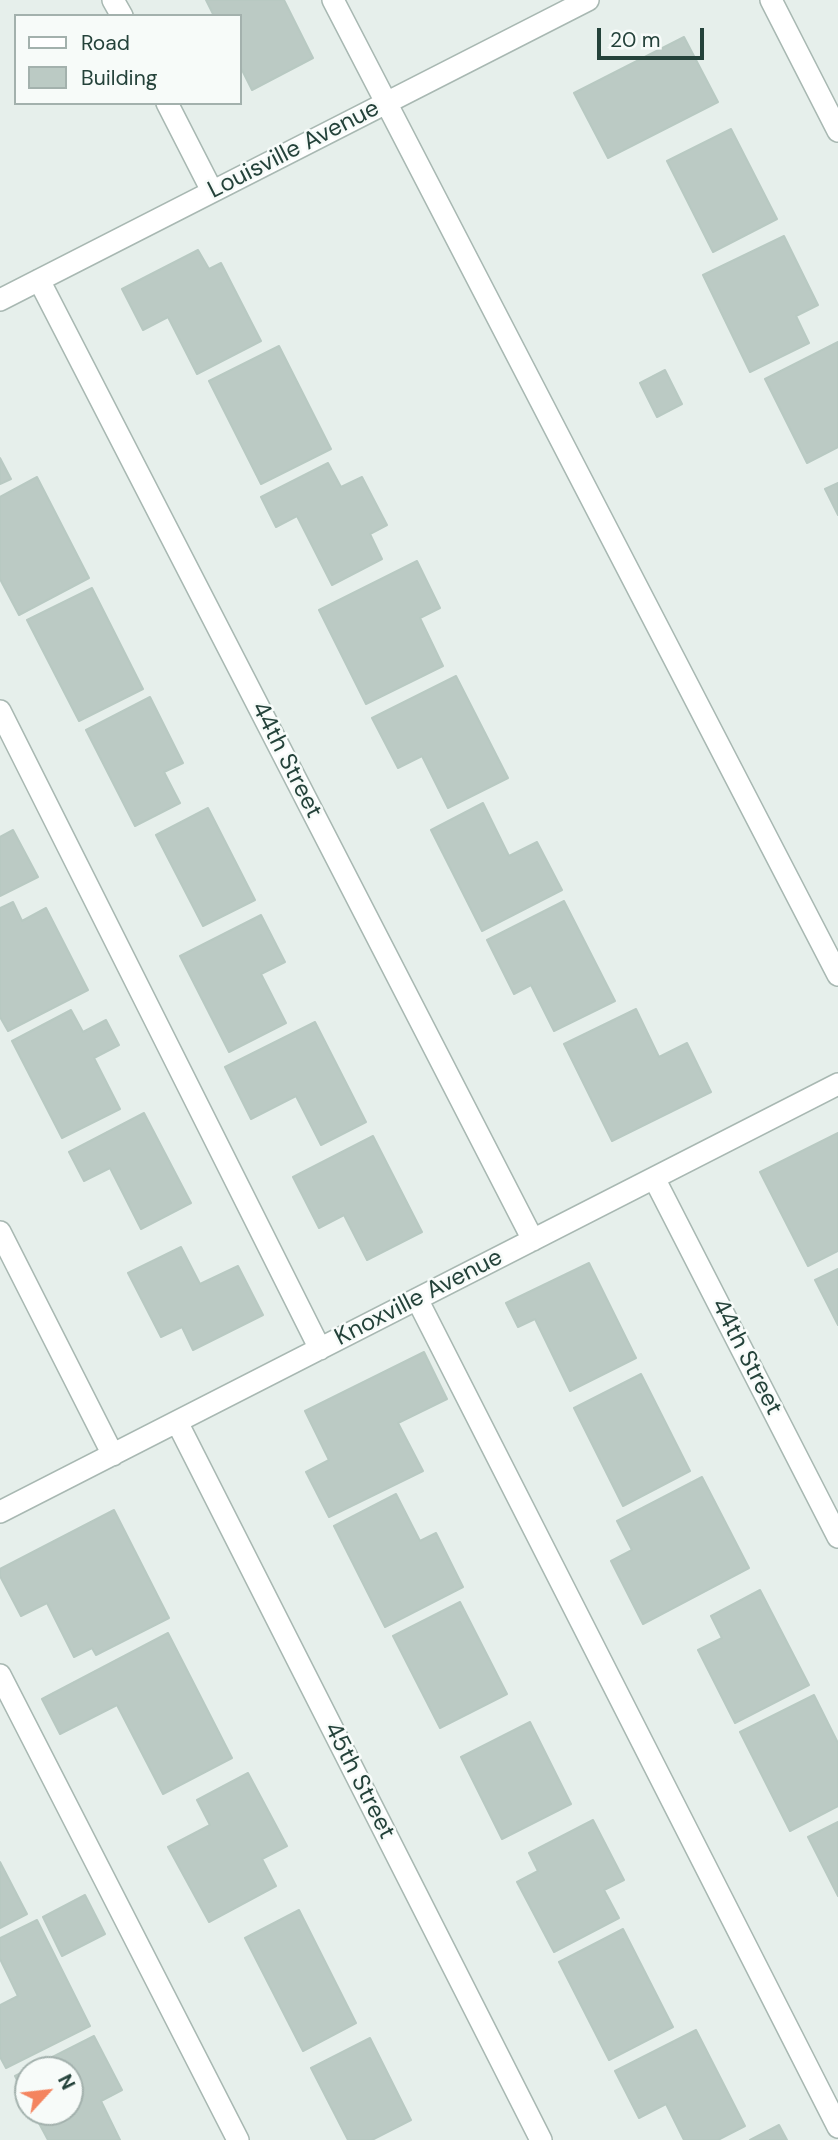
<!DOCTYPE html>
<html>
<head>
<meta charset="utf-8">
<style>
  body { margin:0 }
  #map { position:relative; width:838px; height:2140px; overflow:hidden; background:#e6efeb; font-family:"DM Sans",sans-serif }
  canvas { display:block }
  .legend { position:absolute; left:14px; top:14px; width:228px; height:91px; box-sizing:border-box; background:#f7fbf9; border:2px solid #a3b1ad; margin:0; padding:9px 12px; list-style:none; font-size:21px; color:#24423a }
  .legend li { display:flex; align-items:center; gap:14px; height:35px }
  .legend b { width:35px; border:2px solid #a3b1ad }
  .north { position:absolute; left:14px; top:2056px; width:70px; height:70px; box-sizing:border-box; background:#f7fbf9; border:2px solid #a3b1ad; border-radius:50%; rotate:63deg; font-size:19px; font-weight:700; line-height:28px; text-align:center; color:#24423a }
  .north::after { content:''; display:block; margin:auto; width:24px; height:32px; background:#f4845f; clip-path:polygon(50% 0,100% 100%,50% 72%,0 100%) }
  .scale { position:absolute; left:597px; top:28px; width:107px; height:32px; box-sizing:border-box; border:4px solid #24423a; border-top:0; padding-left:9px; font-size:21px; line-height:24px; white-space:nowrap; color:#24423a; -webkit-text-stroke:5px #f7fbf9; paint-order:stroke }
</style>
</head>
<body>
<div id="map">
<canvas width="838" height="2140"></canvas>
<ul class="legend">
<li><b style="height:9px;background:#fff"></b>Road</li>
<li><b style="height:19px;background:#bbcac4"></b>Building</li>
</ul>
<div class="north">N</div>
<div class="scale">20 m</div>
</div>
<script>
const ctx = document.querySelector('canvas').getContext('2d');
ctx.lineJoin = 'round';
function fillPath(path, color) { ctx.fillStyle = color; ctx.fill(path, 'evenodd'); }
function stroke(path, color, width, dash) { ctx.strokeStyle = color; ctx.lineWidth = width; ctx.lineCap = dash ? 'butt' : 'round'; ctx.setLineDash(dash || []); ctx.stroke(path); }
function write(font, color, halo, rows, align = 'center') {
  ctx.font = font + ' "DM Sans",sans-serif'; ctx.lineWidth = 5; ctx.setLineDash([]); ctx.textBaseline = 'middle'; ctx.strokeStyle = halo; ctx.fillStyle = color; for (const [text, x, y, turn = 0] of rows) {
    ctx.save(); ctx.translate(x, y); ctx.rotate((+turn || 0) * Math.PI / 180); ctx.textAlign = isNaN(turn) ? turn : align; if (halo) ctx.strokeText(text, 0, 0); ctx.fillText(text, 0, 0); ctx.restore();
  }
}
const building = new Path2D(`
  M206,0H284L313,58L252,90L240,66V16H214Z
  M684,37L718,102L608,158L574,93Z
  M731,129L777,219L713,252L667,161Z
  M784,236L818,305L796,316L809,343L750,372L703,275Z
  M198,250L209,269L221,263L261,341L197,374L168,317L143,330L122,289Z
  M838,342V447L807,463L765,379Z
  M279,346L331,449L261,484L209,381Z
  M665,370L682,404L657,417L640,383Z
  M0,458L11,479L0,484Z
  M328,463L341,487L362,477L387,525L370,534L382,559L332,585L297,516L276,527L261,497Z
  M37,477L89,578L19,615L0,579V497Z
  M838,483V515L825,489Z
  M417,561L440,608L420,618L443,666L366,704L319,610Z
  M92,588L143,689L79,721L27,620Z
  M456,676L508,778L448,808L422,756L398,768L372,718Z
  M150,697L183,763L164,772L180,803L135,826L86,730Z
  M483,803L509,856L537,842L562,890L482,931L431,830Z
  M208,808L255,900L203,926L156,835Z
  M13,830L38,877L0,896V837Z
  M564,901L615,1001L554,1031L531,985L514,994L487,940Z
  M13,902L22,921L46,908L88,990L8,1031L0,1017V908Z
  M261,915L285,962L261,974L286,1023L229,1052L180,956Z
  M636,1009L659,1057L687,1043L711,1092L612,1141L564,1044Z
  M71,1010L83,1032L106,1020L119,1045L94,1058L120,1109L62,1138L12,1041Z
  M315,1022L366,1122L321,1145L296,1096L251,1119L225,1067Z
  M144,1113L191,1203L141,1229L110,1168L84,1181L69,1152Z
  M838,1133V1251L808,1266L760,1172Z
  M373,1136L422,1232L367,1260L344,1215L319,1228L293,1177Z
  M181,1247L200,1284L238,1266L263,1315L193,1350L182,1327L161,1337L128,1273Z
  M589,1263L636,1358L570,1391L535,1319L518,1327L506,1303Z
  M838,1269V1325L815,1280Z
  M424,1352L447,1399L398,1423L423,1471L329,1517L306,1472L329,1460L305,1411Z
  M641,1374L690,1471L623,1506L574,1408Z
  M702,1477L749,1568L643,1624L611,1561L632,1550L617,1521Z
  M396,1494L420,1541L436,1533L463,1587L385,1627L334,1526Z
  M114,1510L169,1618L96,1655L92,1648L74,1657L47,1603L21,1616L0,1576V1569Z
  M760,1590L809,1685L735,1723L698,1650L722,1638L711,1616Z
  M460,1602L507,1694L440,1728L393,1636Z
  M168,1633L232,1758L163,1794L117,1705L60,1734L42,1699Z
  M814,1695L838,1743V1806L790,1831L740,1732Z
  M530,1722L571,1804L502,1839L461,1757Z
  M248,1773L287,1846L262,1859L276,1886L209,1922L168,1847L210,1825L197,1800Z
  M593,1820L624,1880L604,1890L619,1918L554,1952L517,1882L538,1871L529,1853Z
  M838,1822V1896L808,1837Z
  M0,1862L27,1914L0,1928Z
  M85,1895L105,1934L62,1956L43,1917Z
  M299,1910L356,2023L303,2051L245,1938Z
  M37,1920L90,2026L6,2068L0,2057V2005L18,1996L0,1959V1938Z
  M623,1929L673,2027L609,2060L559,1962Z
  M696,2030L745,2126L718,2140H684L666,2104L639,2118L615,2071Z
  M94,2036L122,2090L101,2101L120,2140H48L33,2112H70V2070H28V2102L15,2076Z
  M370,2038L411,2120L372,2140H348L311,2068Z
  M779,2125L787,2140H750Z`);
fillPath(building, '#bbcac4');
stroke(building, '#b8c9c2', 2);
const minor = new Path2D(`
  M113,0L122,16
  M333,0L838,975
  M771,0L838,131
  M167,103L212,191
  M39,280L533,1240
  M0,300L588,0
  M0,711L320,1349
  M654,1178L838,1537
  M0,1232L113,1455
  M417,1299L838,2127
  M177,1422L541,2140
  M0,1512L838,1084
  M0,1675L238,2140`);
stroke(minor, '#a8b8b2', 24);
stroke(minor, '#fff', 21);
write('24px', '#24423a', '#f7fbf9', [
  ["Louisville Avenue",294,150,-27],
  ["44th Street",286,760,63],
  ["Knoxville Avenue",419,1298,-27],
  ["44th Street",746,1357,63],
  ["45th Street",359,1781,63]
]);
</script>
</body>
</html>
